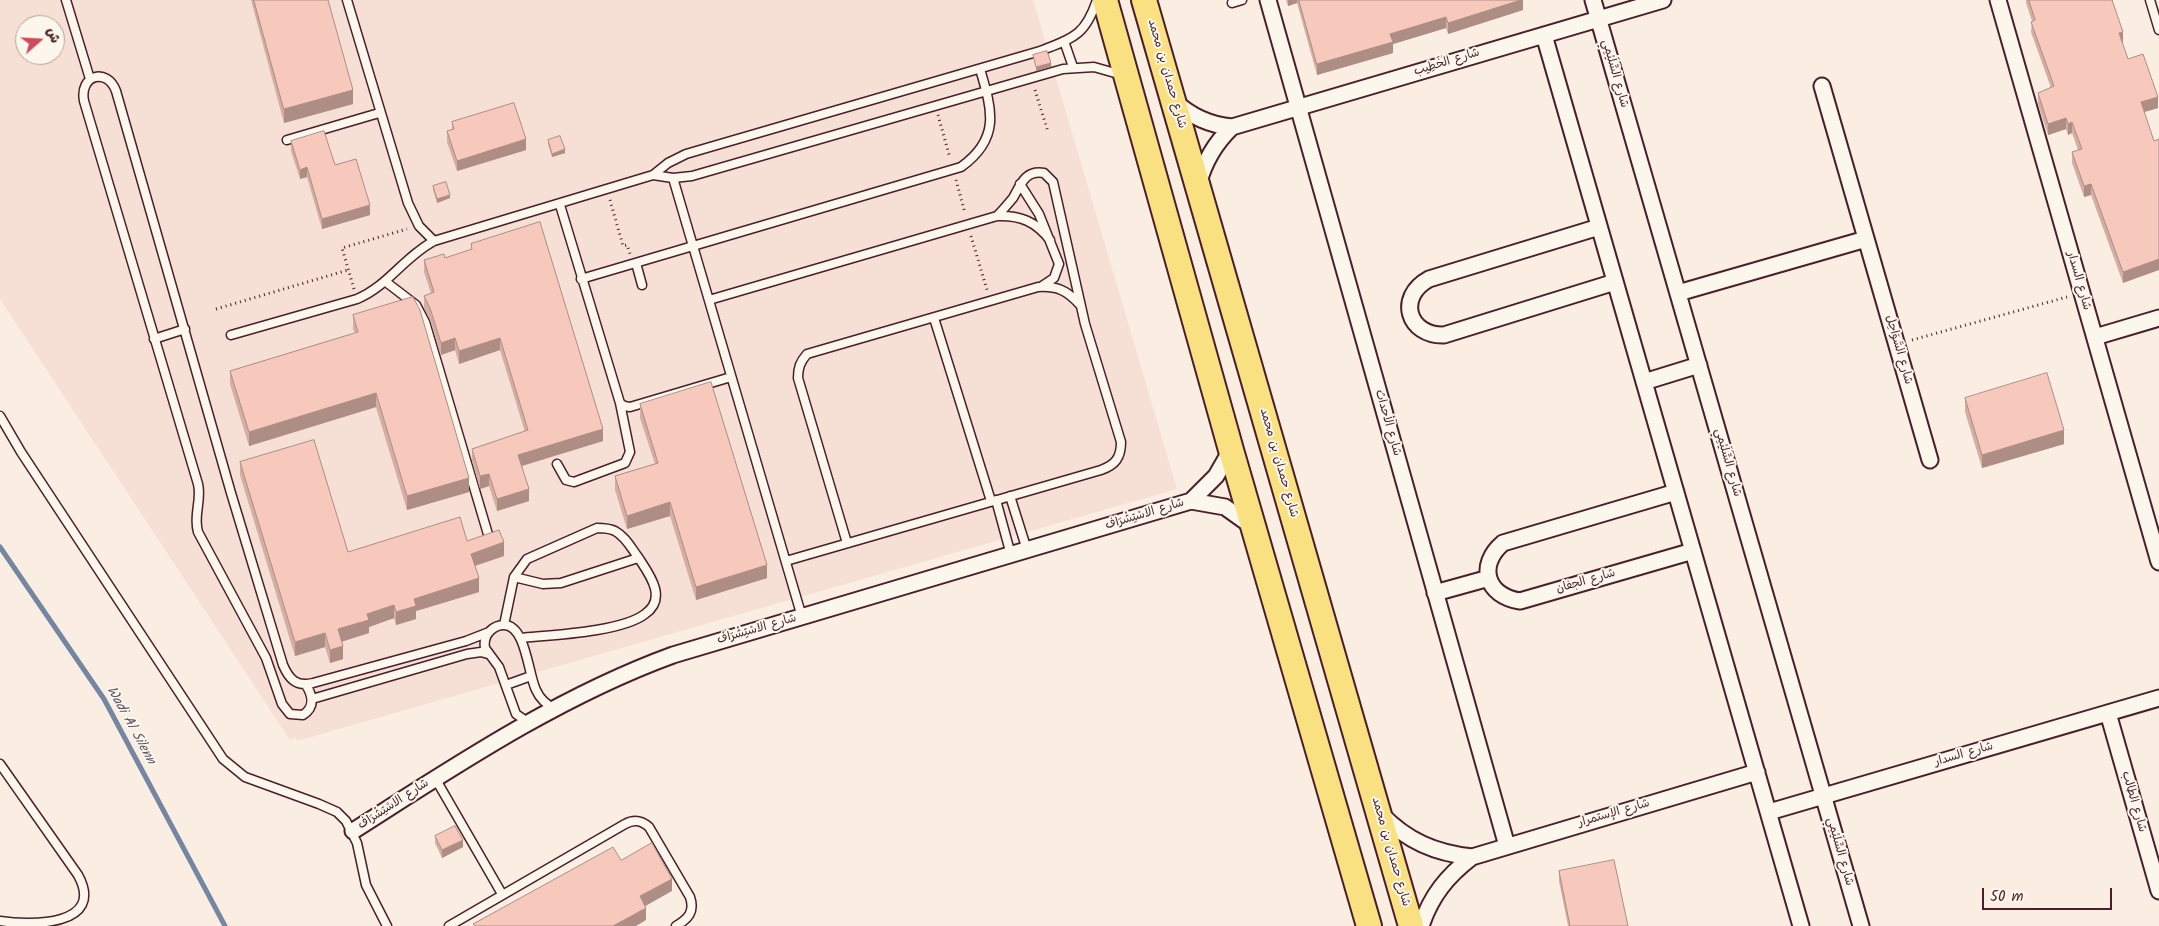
<!DOCTYPE html>
<html>
<head>
<meta charset="utf-8">
<style>
  body { margin:0 }
  #map { position:relative; width:2159px; height:926px; overflow:hidden; background:#faeee3; font-family:Kalam,"Playpen Sans Arabic",sans-serif }
  canvas { display:block }
  .north { position:absolute; left:15px; top:15px; width:50px; height:50px; box-sizing:border-box; background:#fbf7ec; border:1px solid #b4a19f; border-radius:50%; rotate:71deg; font-size:14px; font-weight:700; line-height:20px; text-align:center; color:#4a1f2b }
  .north::after { content:''; display:block; margin:auto; width:18px; height:22px; background:#d1495b; clip-path:polygon(50% 0,100% 100%,50% 72%,0 100%) }
  .scale { position:absolute; left:1982px; top:888px; width:130px; height:22px; box-sizing:border-box; border:2px solid #4a1f2b; border-top:0; padding-left:6px; font-size:15px; line-height:18px; white-space:nowrap; color:#4a1f2b; -webkit-text-stroke:4px #fbf7ec; paint-order:stroke }
</style>
</head>
<body>
<div id="map">
<canvas width="2159" height="926"></canvas>
<div class="north">ش</div>
<div class="scale">50 m</div>
</div>
<script>
const ctx = document.querySelector('canvas').getContext('2d');
ctx.lineJoin = 'round';
function fillPath(path, color) { ctx.fillStyle = color; ctx.fill(path, 'evenodd'); }
function stroke(path, color, width, dash) { ctx.strokeStyle = color; ctx.lineWidth = width; ctx.lineCap = dash ? 'butt' : 'round'; ctx.setLineDash(dash || []); ctx.stroke(path); }
function write(font, color, halo, rows, align = 'center') {
  ctx.font = font + ' Kalam,"Playpen Sans Arabic",sans-serif'; ctx.lineWidth = 4; ctx.setLineDash([]); ctx.textBaseline = 'middle'; ctx.strokeStyle = halo; ctx.fillStyle = color; for (const [text, x, y, turn = 0] of rows) {
    ctx.save(); ctx.translate(x, y); ctx.rotate((+turn || 0) * Math.PI / 180); ctx.textAlign = isNaN(turn) ? turn : align; if (halo) ctx.strokeText(text, 0, 0); ctx.fillText(text, 0, 0); ctx.restore();
  }
}
fillPath(new Path2D(`
  M0,0H1033L1177,489L297,741L296,737L290,740L0,299ZM25,25H55V55H25Z`), '#f6dfd5');
stroke(new Path2D(`
  M0,547L104,699L225,926`), '#7486a1', 5);
const lane = new Path2D(`
  M66,0L90,79
  M347,0L408,203L419,226L434,241
  M2150,0L2159,30
  M1232,3L1242,0
  M1064,41L1073,67
  M287,140L379,113
  M653,175L673,178L692,176L1063,69L1094,67L1122,75
  M673,178L802,617
  M1020,184L1039,214L1059,264L1054,278L1042,286
  M560,205L620,403L624,406L630,407L731,377
  M636,263L642,285
  M581,279L961,167C1001,138 992,110 980,69
  M386,282L416,305L425,322L490,541
  M709,300L997,216C1021,215 1036,222 1050,240
  M934,318L991,501
  M231,335L357,299C388,286 404,257 434,241L653,175L668,163L686,154L1040,51C1073,38 1085,36 1097,0
  M154,339L185,329
  M0,416L21,452L223,759L245,777L319,804L337,812L346,821L357,843L366,885L387,926
  M557,464L566,480L574,482L625,463L630,452L620,403
  M1010,496L1027,550
  M996,500L1011,555
  M847,543L798,378C798,368 800,362 807,354L1038,287C1057,286 1067,290 1080,305
  M786,561L1101,470C1115,465 1121,458 1121,442L1085,324L1053,182L1044,173C1025,170 1021,184 1013,198C1008,204 1003,210 997,216
  M514,577L543,584L561,583L638,558
  M504,625L514,577L527,559L597,528C603,528 609,528 615,531C626,537 631,548 638,557C649,574 668,598 645,614C622,632 551,635 521,638
  M306,685C313,696 315,707 303,715L290,714L282,704L266,658L198,532C193,515 202,501 198,484L84,101C79,75 107,67 116,91L231,493L283,665C289,679 296,687 313,683L466,641L489,632
  M506,685L531,676
  M312,699L467,654L481,652L488,654
  M529,723L516,714L499,667L485,648C484,642 485,636 490,631C494,627 499,625 504,625C526,625 528,674 536,690C540,699 547,705 555,709
  M0,764L78,875C106,926 31,926 0,921
  M435,778L502,894
  M449,926L625,824C634,819 641,820 649,827L690,897C695,912 688,919 676,926`);
const street = new Path2D(`
  M1268,0L1507,846
  M1593,0L1861,926
  M1998,0L2159,562
  M1544,35L1801,926
  M1822,86L1930,460
  M1173,100C1190,116 1208,125 1232,127L1663,0
  M1198,185C1204,162 1214,144 1232,127
  M1599,227L1429,279C1396,297 1408,336 1444,335L1615,282
  M1678,293L1866,239
  M2095,337L2159,318
  M1644,382L1699,365
  M1676,492L1503,543C1477,565 1486,596 1520,601L1693,551
  M1191,501L1216,476L1231,450
  M1435,593L1489,578
  M2108,713L2159,891
  M1769,812L2159,698
  M1381,814C1407,841 1435,853 1472,857L1757,772
  M353,831C455,766 558,697 673,655L1191,501L1225,507L1253,527
  M1421,926C1431,896 1447,876 1472,857`);
const primary = new Path2D(`
  M1105,0L1231,450L1369,926
  M1144,0L1411,926`);
stroke(lane, '#4a1f2b', 11);
stroke(street, '#4a1f2b', 19);
stroke(primary, '#4a1f2b', 28);
stroke(new Path2D(`
  M1035,90L1048,132
  M938,115L950,158
  M956,180L965,213
  M610,200L623,246L627,245L630,254
  M971,236L987,290
  M354,289L342,248L407,229
  M216,309L348,270
  M1912,340L2067,297`), '#4a1f2b', 3, [1, 4]);
stroke(lane, '#fbf7ec', 8);
stroke(street, '#fbf7ec', 15);
stroke(primary, '#f9e181', 24);
fillPath(new Path2D(`
  M251,0H328L353,104L284,123Z
  M1286,0H1523V10L1448,34L1446,28L1393,44V53L1317,75L1297,3L1288,6Z
  M2026,0H2113V5L2122,43L2128,59L2158,108L2144,112L2123,283L2091,195L2084,197L2072,163V152L2078,150L2072,133L2068,135L2066,129L2048,135L2038,104V93L2051,88L2031,32L2032,21L2026,3Z
  M452,122L526,150L457,171L447,142V131L452,130Z
  M548,140L565,153L552,157L548,144Z
  M291,141L335,165L370,215L322,229L307,177L300,179L291,151Z
  M433,186L450,198L437,203L433,190Z
  M471,244L603,441L522,466L529,501L497,511L489,486L480,489L472,461V449L525,432L500,350L459,364L455,350L441,355L430,320L424,308V296L431,293L424,272V260L445,258L471,250Z
  M353,315L469,492L407,510L376,407L249,446L230,384V371L355,333L353,329Z
  M1965,398L2064,444L1982,468L1965,412Z
  M640,404L767,578L696,600L670,516L627,529L615,490V476L655,464L640,418Z
  M240,462L348,552L504,556L475,566L479,592L416,611V619L396,625L394,618L369,627V633L342,641L343,659L330,663L325,647L295,656L240,475Z
  M435,836L463,847L442,858L435,843Z
  M1559,871L1628,926H1568L1559,881Z`), '#d4ada3');
fillPath(new Path2D(`
  M1288,0H1297V3L1288,6Z
  M1521,0H1523V10L1448,34V23Z
  M1446,17V28L1393,44V53L1317,75V64L1390,34Z
  M2123,32V43L2119,44V33Z
  M1051,63V67L1036,71V67Z
  M353,90V104L284,123V109Z
  M2158,97V108L2141,113V102Z
  M2066,118V129L2048,135V124Z
  M2072,122V133L2068,135V124Z
  M526,139V150L457,171V161Z
  M565,149V153L552,157V154Z
  M307,167V177L300,179V170Z
  M2091,184V195L2084,197V186Z
  M450,195V198L437,203V199Z
  M370,205V215L322,229V219Z
  M2159,259V270L2123,283V272Z
  M455,338V350L441,355V343Z
  M500,338V350L459,364V351Z
  M376,393V407L249,446V432Z
  M603,429V441L518,467V455Z
  M2064,430V444L1982,468V455Z
  M489,474V486L480,489V476Z
  M469,478V492L407,510V496Z
  M529,489V501L497,511V499Z
  M670,502V516L627,529V516Z
  M504,542V556L471,567V554Z
  M767,565V578L696,600V587Z
  M479,578V592L416,611V619L396,625V612L414,599Z
  M394,605V618L369,627V633L338,643V629L367,614Z
  M325,633V647L295,656V642Z
  M343,646V659L330,663V650Z
  M463,840V847L442,858V850Z
  M672,879V891L640,909V896Z
  M646,908V920L636,926H613Z`), '#ad8d84');
const building = new Path2D(`
  M254,0H328L353,90L284,109Z
  M1299,0H1521L1448,23L1446,17L1390,34L1393,42L1317,64Z
  M2029,0H2112L2123,32L2119,33L2128,59L2143,54L2158,97L2141,102L2154,141L2159,139V259L2123,272L2091,184L2084,186L2072,152L2082,149L2072,122L2068,124L2066,118L2048,124L2038,93L2054,86L2031,22L2035,20Z
  M1047,51L1051,63L1036,67L1033,55Z
  M514,103L526,139L457,161L447,131L454,129L452,122Z
  M324,131L335,165L356,159L370,205L322,219L307,167L300,170L291,141Z
  M560,136L565,149L552,154L548,140Z
  M446,182L450,195L437,199L433,186Z
  M540,222L603,429L518,455L529,489L497,499L489,474L480,476L472,449L528,430L500,338L459,351L455,338L441,343L430,308L424,296L434,292L424,260L444,254L445,258L472,249L471,244Z
  M413,297L420,310L469,478L407,496L376,393L249,432L230,371L358,332L353,315Z
  M2047,373L2064,430L1982,455L1965,398Z
  M711,382L767,565L696,587L670,502L627,516L615,476L658,463L640,404Z
  M314,440L348,552L460,517L467,541L499,530L504,542L471,554L479,578L414,599L416,606L396,612L394,605L367,614L369,620L338,629L343,646L330,650L325,633L295,642L240,462Z
  M455,826L463,840L442,850L435,836Z
  M652,843L672,879L640,896L646,908L613,926H475L473,924L613,847L621,860Z
  M1614,860L1628,926H1570L1559,871Z`);
fillPath(building, '#f7c9bd');
stroke(building, '#ad8d84', 1);
write('12px', '#4a1f2b', '#fbf7ec', [
  ["شارع الخَطِيب",1447,63,-17],
  ["شارع حمدان بن محمد",1166,74,74],
  ["شارع السِّلَيْمِي",1614,74,74],
  ["شارع السدار",2078,281,74],
  ["شارع السَّوَاحِل",1898,350,74],
  ["شارع الأحداث",1387,423,74],
  ["شارع حمدان بن محمد",1278,463,74],
  ["شارع السِّلَيْمِي",1727,463,74],
  ["شارع الاسْتِشْرَاف",1145,515,-17],
  ["شارع الجفان",1586,582,-16],
  ["شارع الاسْتِشْرَاف",757,630,-16],
  ["شارع السدار",1964,755,-16],
  ["شارع الطالب",2133,802,74],
  ["شارع الاسْتِشْرَاف",394,805,-33],
  ["شارع الإستمرار",1614,814,-16],
  ["شارع حمدان بن محمد",1390,852,74],
  ["شارع السِّلَيْمِي",1839,852,74]
]);
write('italic 14px', '#5f5366', '#fbf7ec', [
  ["Wadi Al Silenn",130,726,61]
]);
</script>
</body>
</html>
